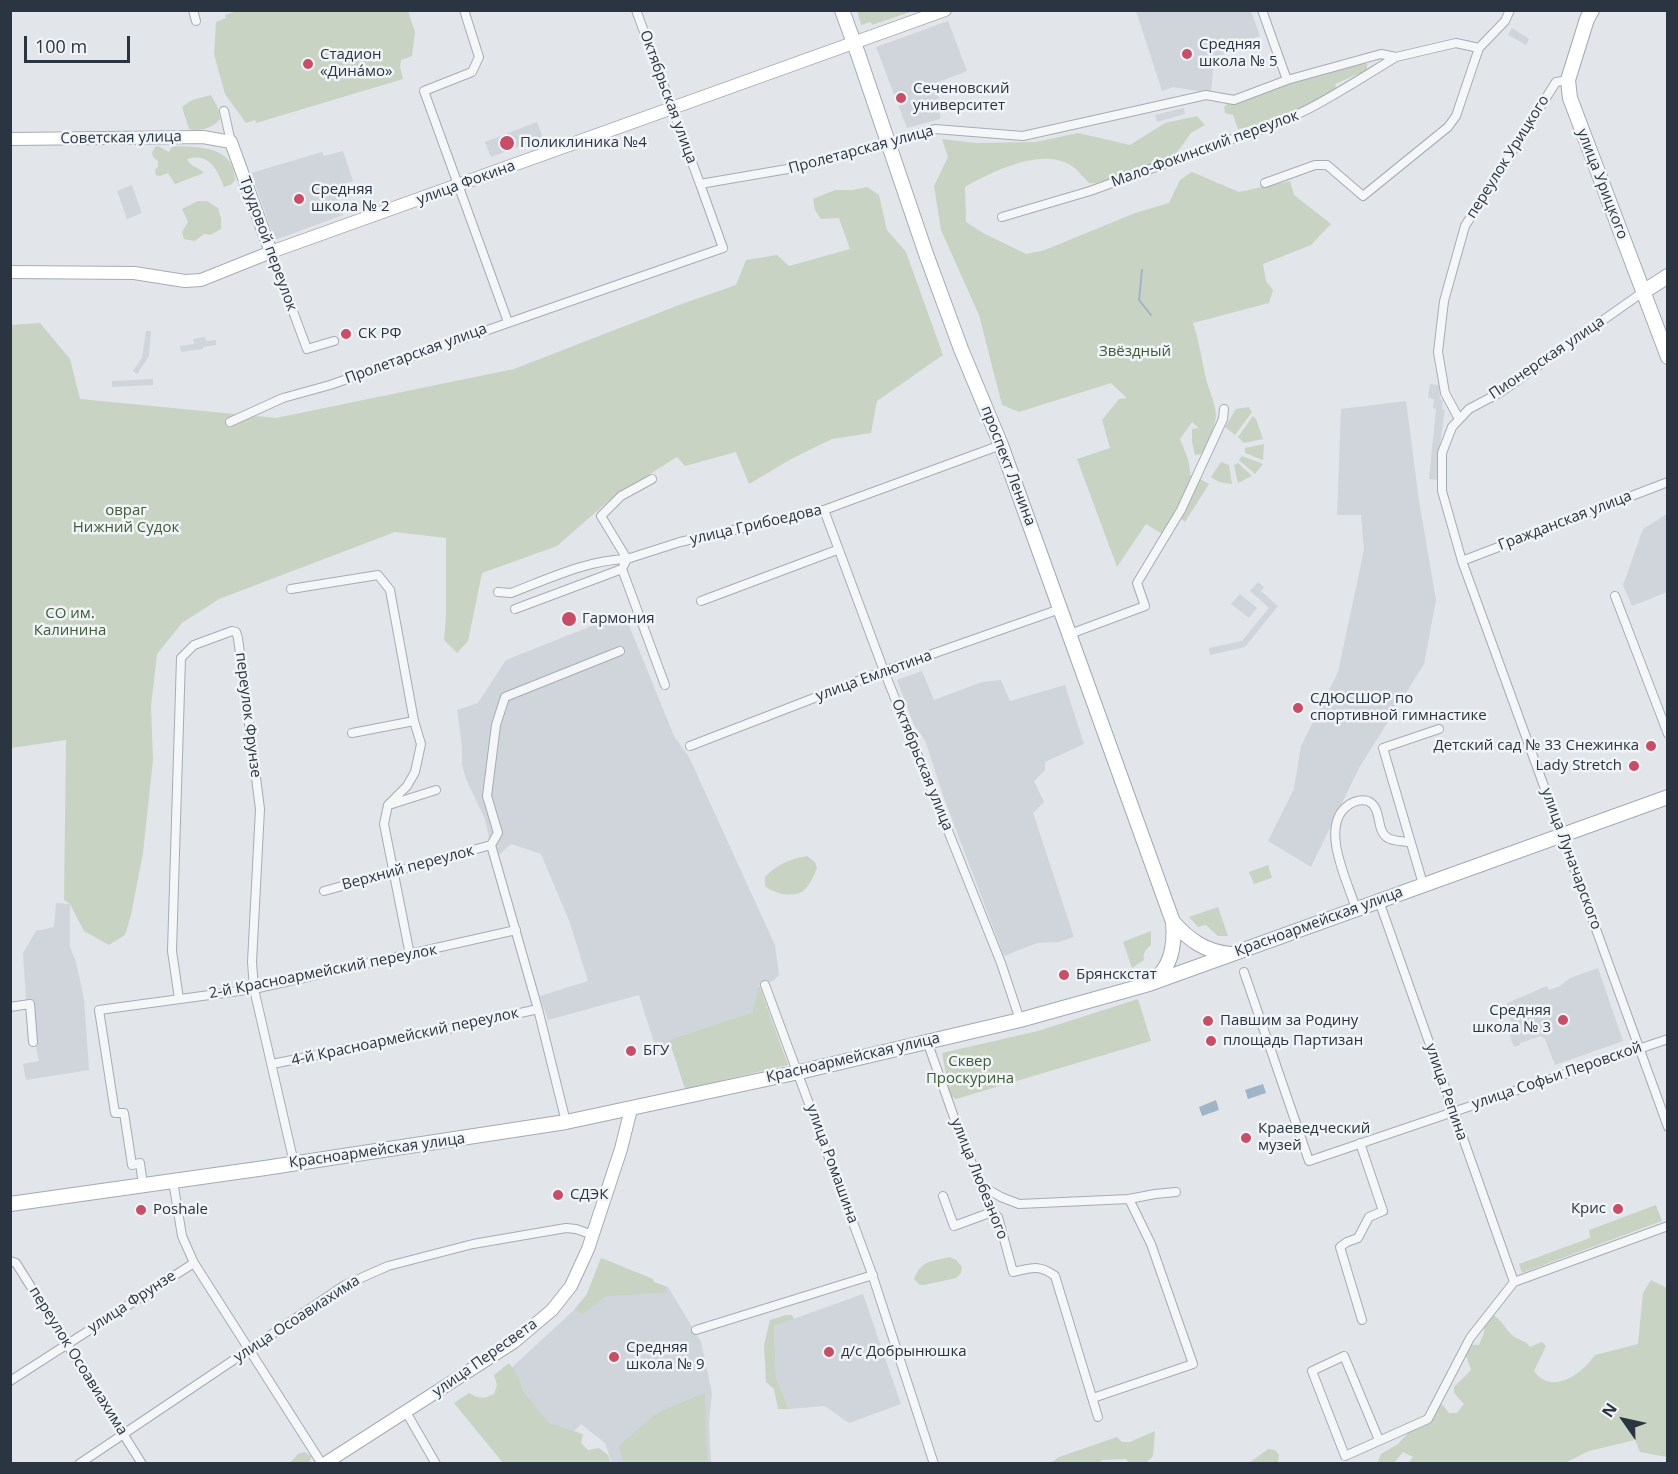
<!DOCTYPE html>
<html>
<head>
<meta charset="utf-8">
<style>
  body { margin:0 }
  #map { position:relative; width:1678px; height:1474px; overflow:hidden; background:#e2e5ea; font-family:"Open Sans",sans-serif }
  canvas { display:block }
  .frame { position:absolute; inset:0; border:12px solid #2b3441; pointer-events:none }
  .north { position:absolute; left:1594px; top:1390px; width:60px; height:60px; -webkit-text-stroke:4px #f1f4f7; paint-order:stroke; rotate:304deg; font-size:16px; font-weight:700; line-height:24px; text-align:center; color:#2b3441 }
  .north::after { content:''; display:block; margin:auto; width:21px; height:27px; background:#2b3441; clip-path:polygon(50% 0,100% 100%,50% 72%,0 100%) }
  .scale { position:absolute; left:24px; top:36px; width:106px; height:27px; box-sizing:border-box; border:3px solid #2b3441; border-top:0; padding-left:8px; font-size:18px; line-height:21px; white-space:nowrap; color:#2b3441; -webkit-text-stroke:4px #f1f4f7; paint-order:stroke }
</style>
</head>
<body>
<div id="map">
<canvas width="1678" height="1474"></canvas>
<div class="frame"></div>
<div class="north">N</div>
<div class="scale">100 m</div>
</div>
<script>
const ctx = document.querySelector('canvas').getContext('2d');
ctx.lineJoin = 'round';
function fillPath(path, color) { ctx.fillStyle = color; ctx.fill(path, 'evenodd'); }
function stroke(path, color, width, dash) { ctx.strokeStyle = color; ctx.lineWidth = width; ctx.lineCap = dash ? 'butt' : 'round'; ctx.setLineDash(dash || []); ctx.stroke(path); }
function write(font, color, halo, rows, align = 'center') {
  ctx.font = font + ' "Open Sans",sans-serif'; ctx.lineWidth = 5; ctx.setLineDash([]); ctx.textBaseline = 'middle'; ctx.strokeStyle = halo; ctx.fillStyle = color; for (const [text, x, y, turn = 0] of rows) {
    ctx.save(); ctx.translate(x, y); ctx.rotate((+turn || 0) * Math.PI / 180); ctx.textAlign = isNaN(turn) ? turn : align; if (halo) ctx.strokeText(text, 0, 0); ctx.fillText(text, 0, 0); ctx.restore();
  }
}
fillPath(new Path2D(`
  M1136,11H1251L1260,36L1233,45L1235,51L1214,57L1211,93L1173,87L1162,91Z
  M948,21L967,71L934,84L941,104L940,119L907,128L876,47Z
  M1512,28L1529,39L1526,45L1508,35Z
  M1184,108L1185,114L1157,122L1155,115Z
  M537,122L543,138L491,157L485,142Z
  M343,151L353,181L333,188L343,215L275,240L251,173L322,152L324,156Z
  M132,185L142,213L127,219L117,191Z
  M146,331H151L149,356L137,374L133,371L142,358Z
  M205,337L206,341L216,340V345L203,347V349L181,352L180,346L194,344L193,339Z
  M153,379V385L112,387V381Z
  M1430,384L1439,385L1440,399L1443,400L1442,409L1445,410L1440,444L1438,480L1429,479L1436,409L1433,408L1434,399L1428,398Z
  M1406,401L1419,501L1436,600L1424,664L1359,768L1311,867L1268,841L1294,789L1301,746L1338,672L1364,550L1361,515H1337L1341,409Z
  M1667,514V592L1632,606L1623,585L1643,529Z
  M1258,582L1264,587L1261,591L1278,606L1245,647L1210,655L1209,648L1242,641L1269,608L1250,591Z
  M1240,594L1257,608L1249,618L1231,604Z
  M624,613L674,736L689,757L775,945L779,975L773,981L759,985L752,1012L669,1040L670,1043L656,1049L639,995L548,1020L540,996L588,981L570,923L541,854L511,844L499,855L493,856L485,819L466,779L462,765V746L457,710L478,703L506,660Z
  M922,671L934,700L982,682L1001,680L1010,701L1065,685L1084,744L1045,762V770L1034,781L1044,802L1033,813L1074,937L1059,942L1037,943L1004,956L944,798L925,740L914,725L897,680Z
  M56,903L70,904V947L76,962L84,999L89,1070L26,1080L23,1064L39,1061L26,1001L23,953L36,931L54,927Z
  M1598,968L1623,1041L1555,1065L1545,1039L1541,1036L1520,1043V1045L1514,1047L1506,1026L1511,1024L1507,1003L1547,986L1549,990L1560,986L1570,978Z
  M601,1258L653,1279L654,1282L668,1287L701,1342L712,1393L709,1423L711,1463H612L605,1443L581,1424L572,1433L549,1424L511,1378L508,1371L575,1309L587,1294Z
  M863,1294L901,1404L849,1423L825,1406L789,1409L776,1377L774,1326Z`), '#d0d5db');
fillPath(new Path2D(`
  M240,10L408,11L415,32L412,56L401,60L400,67L403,79L256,123L255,120L246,123L225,94L214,54L216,22L226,18L225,15Z
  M857,11V10L913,11L872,25L871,22L861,25Z
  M1361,61L1367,64V70L1364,74H1358L1335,84L1337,91L1267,125L1238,129L1233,115L1225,113L1224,107L1227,104Z
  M211,95L218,108L220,119C213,128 200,132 189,129L182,107L192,100Z
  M1197,116L1205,125L1191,133L1175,155L1132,176L1106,184L1089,183C1083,177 1078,170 1072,166C1043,146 991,172 965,187L966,222L983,233L1026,254L1045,250L1135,213L1169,203L1180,180L1192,172L1239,192L1290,181L1294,195L1331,224L1311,245L1263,264L1266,281L1273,290L1269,303L1193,323C1199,342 1202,360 1206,379C1209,390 1215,403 1216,415C1216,424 1207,447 1201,454L1195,455L1192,442V429L1199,428L1192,422L1180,439L1188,459L1191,477L1181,506L1164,535L1146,524L1117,567L1077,459L1110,448L1102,420L1119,399L1127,398L1111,383L1019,412L1002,405L979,315L941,230L934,186L948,157L942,139L976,143L1036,142L1078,133L1130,145L1165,123Z
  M158,146L169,152L172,146C198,147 234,145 235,180L232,184L224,187C217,169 209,152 187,159C190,166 198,167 204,173L175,184L168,173L160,176L156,175L155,170L158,167V161L153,157L152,153L155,147Z
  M867,187L879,195L887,230L906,252L943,355L877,401L871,433L832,439L793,458L749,484L736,452L685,466L677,457L613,497L557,546L482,573L468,641L457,653L444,640L446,615V538L395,532L219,599L182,623L157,654L151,706L153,760L143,853L131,915L125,935L109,945L84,931L70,904L64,900L66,740L11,748V325L40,323L70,359L80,399L276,418L514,369L679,305L736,285L746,260L777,255L789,266L850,249L839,218L821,219L815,210L813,199L835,190H853Z
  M198,201H207L218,208L221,218V229L210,235L204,234L195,241L184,239L182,232L188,222L182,209Z
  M1249,407L1252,412L1235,435L1225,427L1236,409Z
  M1253,416L1256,419L1263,439L1244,443L1238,437Z
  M1264,444L1263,460L1245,453V448Z
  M1242,456L1263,464L1255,474L1239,460Z
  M1221,462L1229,465L1232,484L1219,482L1211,477Z
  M1238,463L1252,476L1238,483L1234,465Z
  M1198,478L1209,484L1185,522L1181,518Z
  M807,856L815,862L817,868C814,875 811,883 805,889C797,899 774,894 765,886V877C777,864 790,859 807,856Z
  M1268,865L1272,878L1254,884L1249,872Z
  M1218,907L1228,936H1218L1206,925L1198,927L1189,917Z
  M1151,931V945C1145,950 1143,953 1144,960L1132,968L1123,942Z
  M759,985L788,1065L685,1089L669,1040L752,1012Z
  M1138,999L1151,1041L956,1099L950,1096L942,1053L1038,1031Z
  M1656,1205L1662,1221L1522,1273L1519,1264L1590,1238L1589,1230Z
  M950,1257L956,1260L962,1267L961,1273L956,1278L924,1285H920L914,1279C922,1259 932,1262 950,1257Z
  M601,1258L653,1279L654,1282L666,1287L664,1293L609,1296L604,1297L583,1314L575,1309L587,1294Z
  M1651,1280L1667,1288V1457L1640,1452L1635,1440L1589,1451L1565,1463H1408L1413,1457L1403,1452L1394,1463L1377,1464L1381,1454L1398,1444L1408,1433L1425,1424L1442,1404L1449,1413H1457L1464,1404L1454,1393V1387L1471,1370L1462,1344L1479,1345L1484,1333V1320L1492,1314C1504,1322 1504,1328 1513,1336C1519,1340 1525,1340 1530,1347L1542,1342L1546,1346L1534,1371C1552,1396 1582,1374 1595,1355L1638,1344L1643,1293Z
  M786,1315H792L794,1319L774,1326L776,1377L789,1409H778L774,1389L766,1382L764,1345L770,1320Z
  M509,1363L519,1377L523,1391L549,1423L583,1434L581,1443L588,1450L599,1448L608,1455L611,1463H503L454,1403L469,1393C479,1399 484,1399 494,1394L497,1385L494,1375Z
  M705,1393L707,1463H624L619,1446L652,1417L663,1410Z
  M1155,1431L1153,1456L1147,1462L1129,1463L1126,1459L1102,1460L1099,1463H1051L1059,1457L1117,1437L1122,1442H1130Z
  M1268,1449L1275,1450L1279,1455L1278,1463H1249Z
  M305,1452L312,1457L308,1463H290L298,1454Z`), '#c8d3c3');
fillPath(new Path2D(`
  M1263,1084L1266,1093L1248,1099L1245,1090Z
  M1216,1100L1219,1110L1202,1116L1199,1107Z`), '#9fb5c7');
stroke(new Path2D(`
  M1142,270L1139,300L1151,315`), '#9fb5c7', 2);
const minor = new Path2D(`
  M193,10L196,21
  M464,10L479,57L472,72L424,91L508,322
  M636,10L700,184
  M1262,10L1287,80
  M224,111L231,142
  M1265,183L1315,165H1327L1363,196L1448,127L1456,116L1479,48L1505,21L1510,10
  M1002,217L1090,191L1241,136C1299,120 1345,88 1396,57
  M271,252L307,349L334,341
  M1643,292L1501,392L1469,409L1452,427L1442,453V491L1462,561L1668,1127
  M1459,419L1445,393L1438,352L1444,301L1465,226L1556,82L1568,80
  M230,422L283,398L330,385L723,248L700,184L805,166L935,129L1023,136L1206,95L1234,100L1287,80L1381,54L1396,57L1456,43L1479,48
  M824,510L884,671L1001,963L1020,1020
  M627,559L601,516L621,496L652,479
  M1462,561L1668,482
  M622,569L665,685
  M291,589L378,575L390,590L414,721L421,744L415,772L407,786L388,805L384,824L410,955
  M498,592L511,593C548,579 587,560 627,559
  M1615,596L1668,734
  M701,601L837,550
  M515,609L622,569L627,559L680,542L824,510L1001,445
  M1070,634L1145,606L1137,583L1181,510L1223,419L1224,409
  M352,733L414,721
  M690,746L884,671L1060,609
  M392,804L436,790
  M1423,884L1383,748L1439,729
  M324,891L491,845
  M1379,901L1514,1282
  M1356,909C1348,882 1320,829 1346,807C1352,802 1360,799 1368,801C1383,808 1375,831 1388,838C1393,841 1401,841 1407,842
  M1244,972L1309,1161L1668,1039
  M765,985L871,1271L934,1464
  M179,999L172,951L181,658L194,645L232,631L236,632L238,638L260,809L252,962L254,989L294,1163
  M10,1007L30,1004L33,1042
  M927,1041L962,1140L992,1212L998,1217L1013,1272C1032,1268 1039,1264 1055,1276L1098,1417
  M272,1064L453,1028L538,1009
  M566,1122L538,1009L491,845L498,833L487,796L496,725L505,697L620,651
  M1360,1143L1383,1211L1369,1217L1358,1238L1347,1242L1340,1247L1362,1320
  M173,1181L182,1236L194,1263L322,1464
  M143,1185L140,1163L132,1165L124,1113H115L99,1010L254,989L516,930
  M982,1186L1001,1197L1019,1204L1129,1199L1155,1194L1176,1192
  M943,1196L954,1226L992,1212
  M10,1261L16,1263L142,1464
  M696,1330L873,1275
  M10,1381L194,1263
  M1093,1398L1193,1364L1151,1244L1129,1199
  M406,1412L436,1464
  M1379,1440L1344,1356L1312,1371L1345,1456L1428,1419L1470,1338L1514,1282L1668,1226
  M79,1464L345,1285L388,1266L473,1244L566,1228L576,1229L593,1235`);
const secondary = new Path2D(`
  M10,139L203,137L231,142L271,252
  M10,272L134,273L185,281L201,280L271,252L945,10
  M324,1464L514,1342L552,1310L571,1286L588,1249L621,1149L631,1109`);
const primary = new Path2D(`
  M842,10L858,54L926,254L961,349L1001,445L1173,922C1175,944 1172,967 1153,981
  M1592,10L1587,19L1568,80L1570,98L1668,357
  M1643,292L1668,276
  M1173,922C1189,940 1206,952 1230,954
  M10,1204L265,1168L566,1122L799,1072L1020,1020L1149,984L1668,797`);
stroke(minor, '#a7acb4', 10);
stroke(secondary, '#a7acb4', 14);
stroke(primary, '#a2aab5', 16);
stroke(minor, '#f4f6f8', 8);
stroke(secondary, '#fff', 12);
stroke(primary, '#fff', 14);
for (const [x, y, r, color] of [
  [1187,54,6,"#c74e67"],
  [308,64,6,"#c74e67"],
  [901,98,6,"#c74e67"],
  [507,143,8,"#c74e67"],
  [299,199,6,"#c74e67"],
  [346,334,6,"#c74e67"],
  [569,619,8,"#c74e67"],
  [1298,708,6,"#c74e67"],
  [1651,746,6,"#c74e67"],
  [1634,766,6,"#c74e67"],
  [1064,975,6,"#c74e67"],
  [1563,1020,6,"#c74e67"],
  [1208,1021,6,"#c74e67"],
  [1211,1041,6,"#c74e67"],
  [631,1051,6,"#c74e67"],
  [1246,1138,6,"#c74e67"],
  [558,1195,6,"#c74e67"],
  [1618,1209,6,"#c74e67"],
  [141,1210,6,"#c74e67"],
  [829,1352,6,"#c74e67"],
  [614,1357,6,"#c74e67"]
]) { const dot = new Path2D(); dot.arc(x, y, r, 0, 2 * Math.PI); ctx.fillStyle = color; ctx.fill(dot); stroke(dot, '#f1f4f7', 2); }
write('15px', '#2b3441', '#f1f4f7', [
  ["Средняя",1199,45],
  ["школа № 5",1199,62],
  ["Стадион",320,55],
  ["«Дина́мо»",320,72],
  ["Сеченовский",913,89],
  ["университет",913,106],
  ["Поликлиника №4",520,143],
  ["Средняя",311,190],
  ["школа № 2",311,207],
  ["СК РФ",358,334],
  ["Гармония",582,619],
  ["СДЮСШОР по",1310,699],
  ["спортивной гимнастике",1310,716],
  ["Детский сад № 33 Снежинка",1639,746,"right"],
  ["Lady Stretch",1622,766,"right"],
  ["Брянскстат",1076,975],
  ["Средняя",1551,1011,"right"],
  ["школа № 3",1551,1028,"right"],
  ["Павшим за Родину",1220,1021],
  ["площадь Партизан",1223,1041],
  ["БГУ",643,1051],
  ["Краеведческий",1258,1129],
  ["музей",1258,1146],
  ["СДЭК",570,1195],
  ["Крис",1606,1209,"right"],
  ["Poshale",153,1210],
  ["Средняя",626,1348],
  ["школа № 9",626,1365],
  ["д/с Добрынюшка",841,1352]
], 'left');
write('15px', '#2b3441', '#f1f4f7', [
  ["Октябрьская улица",668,97,70],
  ["Советская улица",121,138,-1],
  ["Мало-Фокинский переулок",1205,149,-20],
  ["Пролетарская улица",861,150,-15],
  ["переулок Урицкого",1508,157,-58],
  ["улица Фокина",466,183,-20],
  ["улица Урицкого",1602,184,69],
  ["Трудовой переулок",268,244,70],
  ["Пролетарская улица",416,354,-20],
  ["Пионерская улица",1547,358,-34],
  ["проспект Ленина",1008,466,69],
  ["Гражданская улица",1565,521,-21],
  ["улица Грибоедова",756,525,-13],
  ["улица Емлютина",874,676,-20],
  ["переулок Фрунзе",248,715,83],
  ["Октябрьская улица",922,765,68],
  ["улица Луначарского",1571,859,70],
  ["Верхний переулок",408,868,-15],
  ["Красноармейская улица",1319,922,-20],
  ["2-й Красноармейский переулок",323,972,-11],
  ["4-й Красноармейский переулок",405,1037,-12],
  ["Красноармейская улица",853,1058,-13],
  ["улица Софьи Перовской",1557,1076,-19],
  ["улица Репина",1446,1092,71],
  ["Красноармейская улица",377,1151,-8],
  ["улица Ромашина",832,1164,70],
  ["улица Любезного",979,1179,68],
  ["улица Фрунзе",132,1302,-33],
  ["улица Осоавиахима",297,1319,-33],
  ["улица Пересвета",485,1358,-35],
  ["переулок Осоавиахима",78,1361,58]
]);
write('15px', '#415c39', '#f1f4f7', [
  ["Звёздный",1135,352],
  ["овраг",126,511],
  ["Нижний Судок",126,528],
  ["СО им.",70,614],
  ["Калинина",70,631],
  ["Сквер",970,1062],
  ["Проскурина",970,1079]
]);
</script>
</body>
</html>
